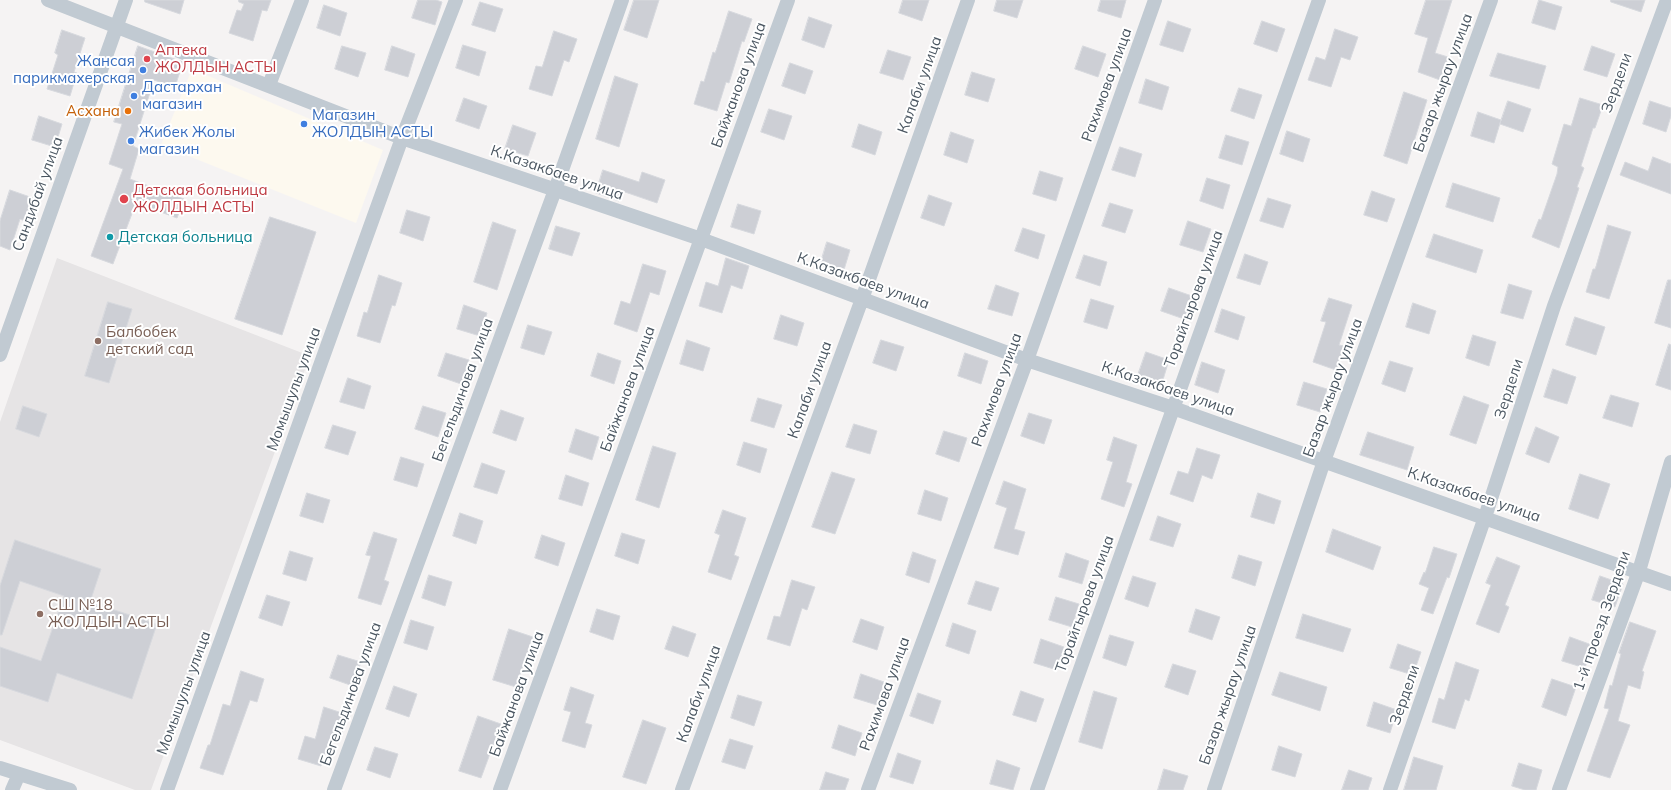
<!DOCTYPE html>
<html>
<head>
<meta charset="utf-8">
<style>
  body { margin:0 }
  canvas { display:block; background:#f5f3f3 }
</style>
</head>
<body>
<canvas width="1671" height="790"></canvas>
<script>
const ctx = document.querySelector('canvas').getContext('2d');
ctx.lineJoin = 'round';
function fillPath(path, color) { ctx.fillStyle = color; ctx.fill(path, 'evenodd'); }
function stroke(path, color, width, dash) { ctx.strokeStyle = color; ctx.lineWidth = width; ctx.lineCap = dash ? 'butt' : 'round'; ctx.setLineDash(dash || []); ctx.stroke(path); }
function write(font, color, halo, rows, align = 'center') {
  ctx.font = font + ' Mulish,sans-serif'; ctx.lineWidth = 4; ctx.setLineDash([]); ctx.textBaseline = 'middle'; ctx.strokeStyle = halo; ctx.fillStyle = color; for (const [text, x, y, turn = 0] of rows) {
    ctx.save(); ctx.translate(x, y); ctx.rotate((+turn || 0) * Math.PI / 180); ctx.textAlign = isNaN(turn) ? turn : align; if (halo) ctx.strokeText(text, 0, 0); ctx.fillText(text, 0, 0); ctx.restore();
  }
}
fillPath(new Path2D(`
  M192,69L383,150L356,223L161,145Z`), '#fdf9ef');
fillPath(new Path2D(`
  M57,258L310,356L151,790H135L0,740V422Z`), '#e6e4e5');
const building = new Path2D(`
  M145,0H184L180,14L145,2Z
  M239,0H271L267,11L262,10L253,41L229,33L237,10L241,11L244,4L239,2Z
  M418,0H436L442,2L435,25L412,18Z
  M634,0H659L647,38L624,30Z
  M903,0H929L922,21L899,13Z
  M997,0H1023L1017,18L994,11Z
  M1101,0H1126L1121,18L1098,11Z
  M1426,0H1452L1435,53L1448,57L1440,80L1418,72L1428,38L1415,34Z
  M1539,0L1562,7L1555,30L1532,23Z
  M1611,0H1645L1641,12L1611,2Z
  M480,2L503,9L495,32L472,25Z
  M324,5L347,13L340,36L317,28Z
  M729,11L752,19L744,42L742,41L729,83L726,82L717,111L694,104L701,81L704,82L713,52L715,53Z
  M809,17L832,25L824,48L802,40Z
  M1168,21L1191,29L1183,52L1160,45Z
  M1262,21L1285,29L1277,52L1254,44Z
  M1335,29L1358,37L1350,60L1341,57L1331,87L1308,80L1316,57L1325,60Z
  M62,30L85,38L74,72L77,73L70,96L47,89L58,55L55,53Z
  M554,31L577,39L569,62L564,60L552,96L529,89L536,66L542,67Z
  M463,45L486,52L479,76L456,68Z
  M138,46L183,62L175,87L154,80L133,146L139,149L130,179L184,199L177,218L136,203L113,264L91,256L123,169L109,164L122,124L114,122Z
  M342,46L366,53L358,77L335,69Z
  M392,46L415,54L408,77L385,70Z
  M1083,46L1106,54L1098,77L1075,69Z
  M1592,46L1615,54L1607,77L1584,70Z
  M888,50L911,57L903,80L880,73Z
  M1498,53L1546,66L1539,89L1490,76Z
  M790,63L813,71L805,94L782,86Z
  M972,72L995,79L988,102L965,95Z
  M615,76L638,84L619,147L596,139Z
  M1146,79L1169,87L1162,110L1139,103Z
  M1239,88L1262,95L1254,119L1231,111Z
  M1404,92L1427,100L1407,164L1384,156Z
  M464,98L487,106L479,129L456,121Z
  M1580,98L1603,105L1595,128H1593L1581,166L1584,168L1577,187L1579,188L1559,248L1532,237L1539,219L1541,220L1557,174L1558,167L1552,164L1564,124L1571,126Z
  M1508,101L1531,109L1523,132L1500,124Z
  M1650,101L1671,108V116L1666,132L1643,124Z
  M769,109L792,116L784,140L761,132Z
  M1478,112L1501,120L1494,143L1471,136Z
  M39,116L62,124L55,147L32,140Z
  M859,124L882,132L875,155L852,147Z
  M513,125L536,133L528,156L505,149Z
  M1287,131L1310,139L1303,162L1280,154Z
  M951,132L974,140L967,163L944,155Z
  M1226,135L1249,142L1242,165L1219,158Z
  M1120,147L1142,154L1135,177L1112,170Z
  M1653,157L1671,164V194L1620,175L1625,162L1648,171Z
  M603,170L639,182L642,172L665,180L657,203L622,191L619,201L596,193Z
  M1040,171L1063,178L1056,201L1033,194Z
  M1207,178L1230,185L1223,209L1200,201Z
  M1453,183L1500,198L1493,222L1446,207Z
  M10,190L33,198L25,221L20,219L10,250L0,246V221Z
  M1372,191L1395,199L1387,222L1364,215Z
  M929,195L952,203L944,226L921,218Z
  M1268,198L1291,205L1283,228L1260,221Z
  M1110,203L1133,210L1125,233L1102,226Z
  M738,204L761,211L754,234L731,227Z
  M407,210L430,217L423,241L400,233Z
  M270,217L316,232L282,335L235,319Z
  M1188,221L1211,229L1203,252L1180,245Z
  M493,222L516,230L497,290L474,282Z
  M1608,225L1631,232L1609,299L1586,292L1593,269H1595Z
  M556,226L580,233L572,256L549,249Z
  M1023,228L1045,235L1038,259L1015,251Z
  M1434,234L1483,250L1476,273L1426,257Z
  M827,242L850,250L843,273L820,265Z
  M1245,254L1268,262L1260,285L1237,278Z
  M1084,255L1107,262L1100,286L1076,278Z
  M726,258L749,266L742,289L731,285L722,313L699,306L706,282L718,286Z
  M643,264L666,271L659,295L650,292L637,332L614,324L621,301L630,304Z
  M379,275L402,283L395,306L392,305L380,343L357,336L364,312L367,313Z
  M1668,280H1671V328L1655,323Z
  M1509,284L1532,291L1523,319L1501,313Z
  M996,285L1019,293L1012,316L988,309Z
  M1169,288L1192,296L1184,319L1161,311Z
  M1329,298L1352,305L1339,345L1344,346L1336,370L1313,362L1326,322L1321,321Z
  M1091,299L1114,306L1107,329L1084,322Z
  M108,302L132,309L109,383L85,376Z
  M1413,303L1436,311L1429,334L1406,327Z
  M464,305L487,313L480,336L457,329Z
  M1222,309L1245,317L1238,340L1215,332Z
  M781,315L804,323L797,346L774,339Z
  M1575,317L1605,327L1596,355L1566,345Z
  M528,325L552,332L544,355L521,348Z
  M1473,335L1496,342L1489,366L1466,358Z
  M687,340L710,348L703,371L680,364Z
  M881,340L904,347L896,371L873,363Z
  M1669,344L1671,345V390L1656,385Z
  M1146,352L1169,360L1162,383L1138,375Z
  M446,353L469,360L461,384L438,376Z
  M598,353L621,361L614,384L591,376Z
  M965,353L988,361L981,384L958,376Z
  M1390,361L1413,368L1405,392L1382,384Z
  M1202,362L1225,370L1218,393L1195,385Z
  M1553,369L1576,377L1567,404L1544,397Z
  M348,378L371,386L364,409L340,402Z
  M1304,382L1327,389L1320,412L1297,405Z
  M1611,395L1639,403L1632,427L1603,418Z
  M1464,396L1489,405L1476,444L1450,435Z
  M758,398L782,405L774,428L751,421Z
  M23,406L47,414L39,437L16,429Z
  M423,406L446,413L438,437L415,429Z
  M501,410L524,418L516,441L493,433Z
  M1029,413L1052,420L1044,444L1021,436Z
  M854,424L877,431L870,454L846,447Z
  M333,425L356,432L348,455L325,448Z
  M1536,427L1559,437L1549,463L1526,454Z
  M576,429L599,437L592,460L569,452Z
  M944,431L967,438L959,462L936,454Z
  M1368,432L1414,447L1407,470L1360,455Z
  M1114,437L1137,445L1126,482L1132,484L1124,507L1101,499L1113,462L1107,460Z
  M744,442L767,449L760,473L737,465Z
  M653,446L676,453L659,508L636,500Z
  M1197,448L1220,455L1212,479L1202,475L1193,502L1170,494L1178,471L1188,474Z
  M401,457L424,464L417,487L394,480Z
  M482,463L505,471L497,494L474,487Z
  M832,472L855,479L835,534L812,527Z
  M1580,474L1610,484L1598,519L1569,509Z
  M566,475L589,483L582,506L559,499Z
  M1004,481L1026,489L1014,529L1025,532L1018,555L994,548L1007,508L996,504Z
  M925,490L948,498L941,521L918,514Z
  M307,493L330,500L323,523L300,516Z
  M1258,493L1281,501L1274,524L1251,517Z
  M723,510L746,518L734,555L739,557L731,580L708,572L720,535L715,533Z
  M460,513L483,521L476,544L453,536Z
  M1158,516L1181,524L1173,547L1150,540Z
  M1333,529L1381,547L1373,570L1326,552Z
  M374,532L397,539L384,580L389,582L381,605L358,598L371,556L366,555Z
  M622,533L645,540L638,564L615,556Z
  M542,535L565,543L558,566L535,558Z
  M15,540L101,569L90,602L157,624L132,699L57,673L48,702L0,686V647L41,661L64,596L20,581L2,635H0V586Z
  M1434,547L1457,554L1449,578L1447,577L1433,614L1421,610L1429,588L1419,584L1424,572L1425,573Z
  M290,551L313,558L306,581L283,574Z
  M913,552L936,560L929,583L906,575Z
  M1066,553L1089,561L1082,584L1059,577Z
  M1239,555L1262,562L1255,586L1232,578Z
  M1497,557L1520,566L1505,605L1509,607L1499,633L1476,624L1491,585L1486,583Z
  M429,575L452,582L445,606L422,598Z
  M1133,576L1156,583L1148,607L1125,599Z
  M1600,576L1623,584L1615,607L1592,600Z
  M792,580L815,587L807,610L802,608L790,646L767,639L774,616L780,617Z
  M976,581L999,588L991,611L968,604Z
  M267,595L290,602L282,626L259,618Z
  M1056,597L1079,604L1072,627L1049,620Z
  M597,609L620,616L613,640L590,632Z
  M1196,609L1220,617L1212,640L1189,632Z
  M1303,614L1351,629L1343,652L1296,638Z
  M861,619L884,627L877,650L853,642Z
  M411,620L434,627L427,650L404,643Z
  M1630,622L1656,631L1642,671L1644,672L1640,689L1628,685L1618,721L1630,725L1610,778L1587,771L1609,709L1604,708L1610,685L1612,686L1621,654L1619,653Z
  M953,623L976,631L969,654L946,646Z
  M673,626L696,634L688,657L665,649Z
  M509,629L533,637L516,687L493,680Z
  M1110,635L1134,642L1126,666L1103,658Z
  M1570,637L1592,645L1585,668L1562,661Z
  M1041,639L1064,647L1057,670L1034,663Z
  M1398,644L1421,652L1413,675L1390,668Z
  M338,655L361,662L353,686L330,678Z
  M1456,662L1479,670L1469,701L1465,699L1455,729L1432,722L1439,698L1444,700Z
  M1173,664L1196,671L1188,695L1165,687Z
  M241,671L264,679L257,702L250,700L223,775L200,768L208,745H210L223,704L230,706Z
  M1280,672L1327,687L1320,711L1272,695Z
  M861,674L884,682L877,705L854,698Z
  M1552,679L1576,687L1566,716L1542,707Z
  M394,686L417,694L409,717L386,709Z
  M571,687L594,695L585,723L592,725L585,748L562,741L571,712L564,710Z
  M1021,691L1044,699L1036,722L1013,715Z
  M1094,691L1117,698L1102,749L1079,742Z
  M918,693L941,701L933,724L910,716Z
  M738,695L762,702L754,726L731,718Z
  M1374,702L1397,710L1390,733L1367,726Z
  M324,707L348,715L340,738L331,735L321,766L298,759L305,736L315,739Z
  M478,716L501,724L481,778L459,771Z
  M643,720L666,728L646,784L623,777Z
  M839,725L862,733L855,756L832,748Z
  M730,739L753,746L745,769L722,762Z
  M1279,746L1302,754L1295,777L1272,770Z
  M375,747L398,754L390,778L367,770Z
  M898,753L921,761L913,784L890,777Z
  M1414,757L1443,766L1436,790H1404Z
  M997,760L1020,768L1013,790L990,784Z
  M1519,763L1542,770L1536,790H1525L1512,786Z
  M1164,769L1188,776L1183,790H1158Z
  M1349,770L1372,778L1368,790H1342Z
  M826,772L849,779L845,790H820Z`);
fillPath(building, '#cdcfd5');
stroke(building, '#d7d9de', 1);
stroke(new Path2D(`
  M48,0L402,138L701,239L1027,360L1173,408L1671,584
  M269,85L302,0
  M0,355L126,0
  M0,768L70,790
  M12,790L19,774
  M167,790L402,138L456,0
  M334,790L555,190L622,0
  M500,790L788,0
  M682,790L862,299L968,0
  M868,790L1027,360L1155,0
  M1037,790L1319,0
  M1214,790L1324,461L1491,0
  M1390,790L1485,517L1554,306L1667,0
  M1559,790L1639,571L1671,462`), '#c1cad2', 14);
for (const [x, y, r, color] of [
  [147,59,4,"#e0444e"],
  [143,70,4,"#3f7fe0"],
  [134,96,4,"#3f7fe0"],
  [128,111,4,"#e8710a"],
  [304,124,4,"#3f7fe0"],
  [131,141,4,"#3f7fe0"],
  [124,199,5,"#e0444e"],
  [110,237,4,"#0f9aa8"],
  [98,341,4,"#8d6e63"],
  [40,614,4,"#8d6e63"]
]) { const dot = new Path2D(); dot.arc(x, y, r, 0, 2 * Math.PI); ctx.fillStyle = color; ctx.fill(dot); stroke(dot, '#fff', 1.5); }
write('15px', '#be3a42', '#fff', [
  ["Аптека",155,50],
  ["ЖОЛДЫН АСТЫ",155,67],
  ["Детская больница",133,190],
  ["ЖОЛДЫН АСТЫ",133,207]
], 'left');
write('15px', '#366cbe', '#fff', [
  ["Жансая",135,61,"right"],
  ["парикмахерская",135,78,"right"],
  ["Дастархан",142,87],
  ["магазин",142,104],
  ["Магазин",312,115],
  ["ЖОЛДЫН АСТЫ",312,132],
  ["Жибек Жолы",139,132],
  ["магазин",139,149]
], 'left');
write('15px', '#4a5661', '#fff', [
  ["Базар жырау улица",1443,83,-70],
  ["Зердели",1617,83,-70],
  ["Байжанова улица",739,85,-70],
  ["Калаби улица",920,85,-70],
  ["Рахимова улица",1107,85,-70],
  ["К.Казакбаев улица",557,173,19],
  ["Сандибай улица",38,194,-70],
  ["К.Казакбаев улица",863,281,20],
  ["Торайгырова улица",1194,299,-70],
  ["Базар жырау улица",1333,388,-70],
  ["Момышулы улица",294,389,-70],
  ["Байжанова улица",628,389,-70],
  ["К.Казакбаев улица",1168,389,19],
  ["Зердели",1509,389,-72],
  ["Бегельдинова улица",463,390,-70],
  ["Калаби улица",810,390,-70],
  ["Рахимова улица",997,390,-70],
  ["К.Казакбаев улица",1474,495,19],
  ["Торайгырова улица",1085,604,-70],
  ["1-й проезд Зердели",1602,621,-71],
  ["Момышулы улица",184,693,-70],
  ["Бегельдинова улица",351,694,-70],
  ["Байжанова улица",517,694,-70],
  ["Калаби улица",699,694,-70],
  ["Рахимова улица",885,694,-70],
  ["Базар жырау улица",1228,695,-71],
  ["Зердели",1405,695,-71]
]);
write('15px', '#c56008', '#fff', [
  ["Асхана",120,111]
], 'right');
write('15px', '#0d838f', '#fff', [
  ["Детская больница",118,237]
], 'left');
write('15px', '#785e54', '#fff', [
  ["Балбобек",106,332],
  ["детский сад",106,349],
  ["СШ №18",48,605],
  ["ЖОЛДЫН АСТЫ",48,622]
], 'left');
</script>
</body>
</html>
